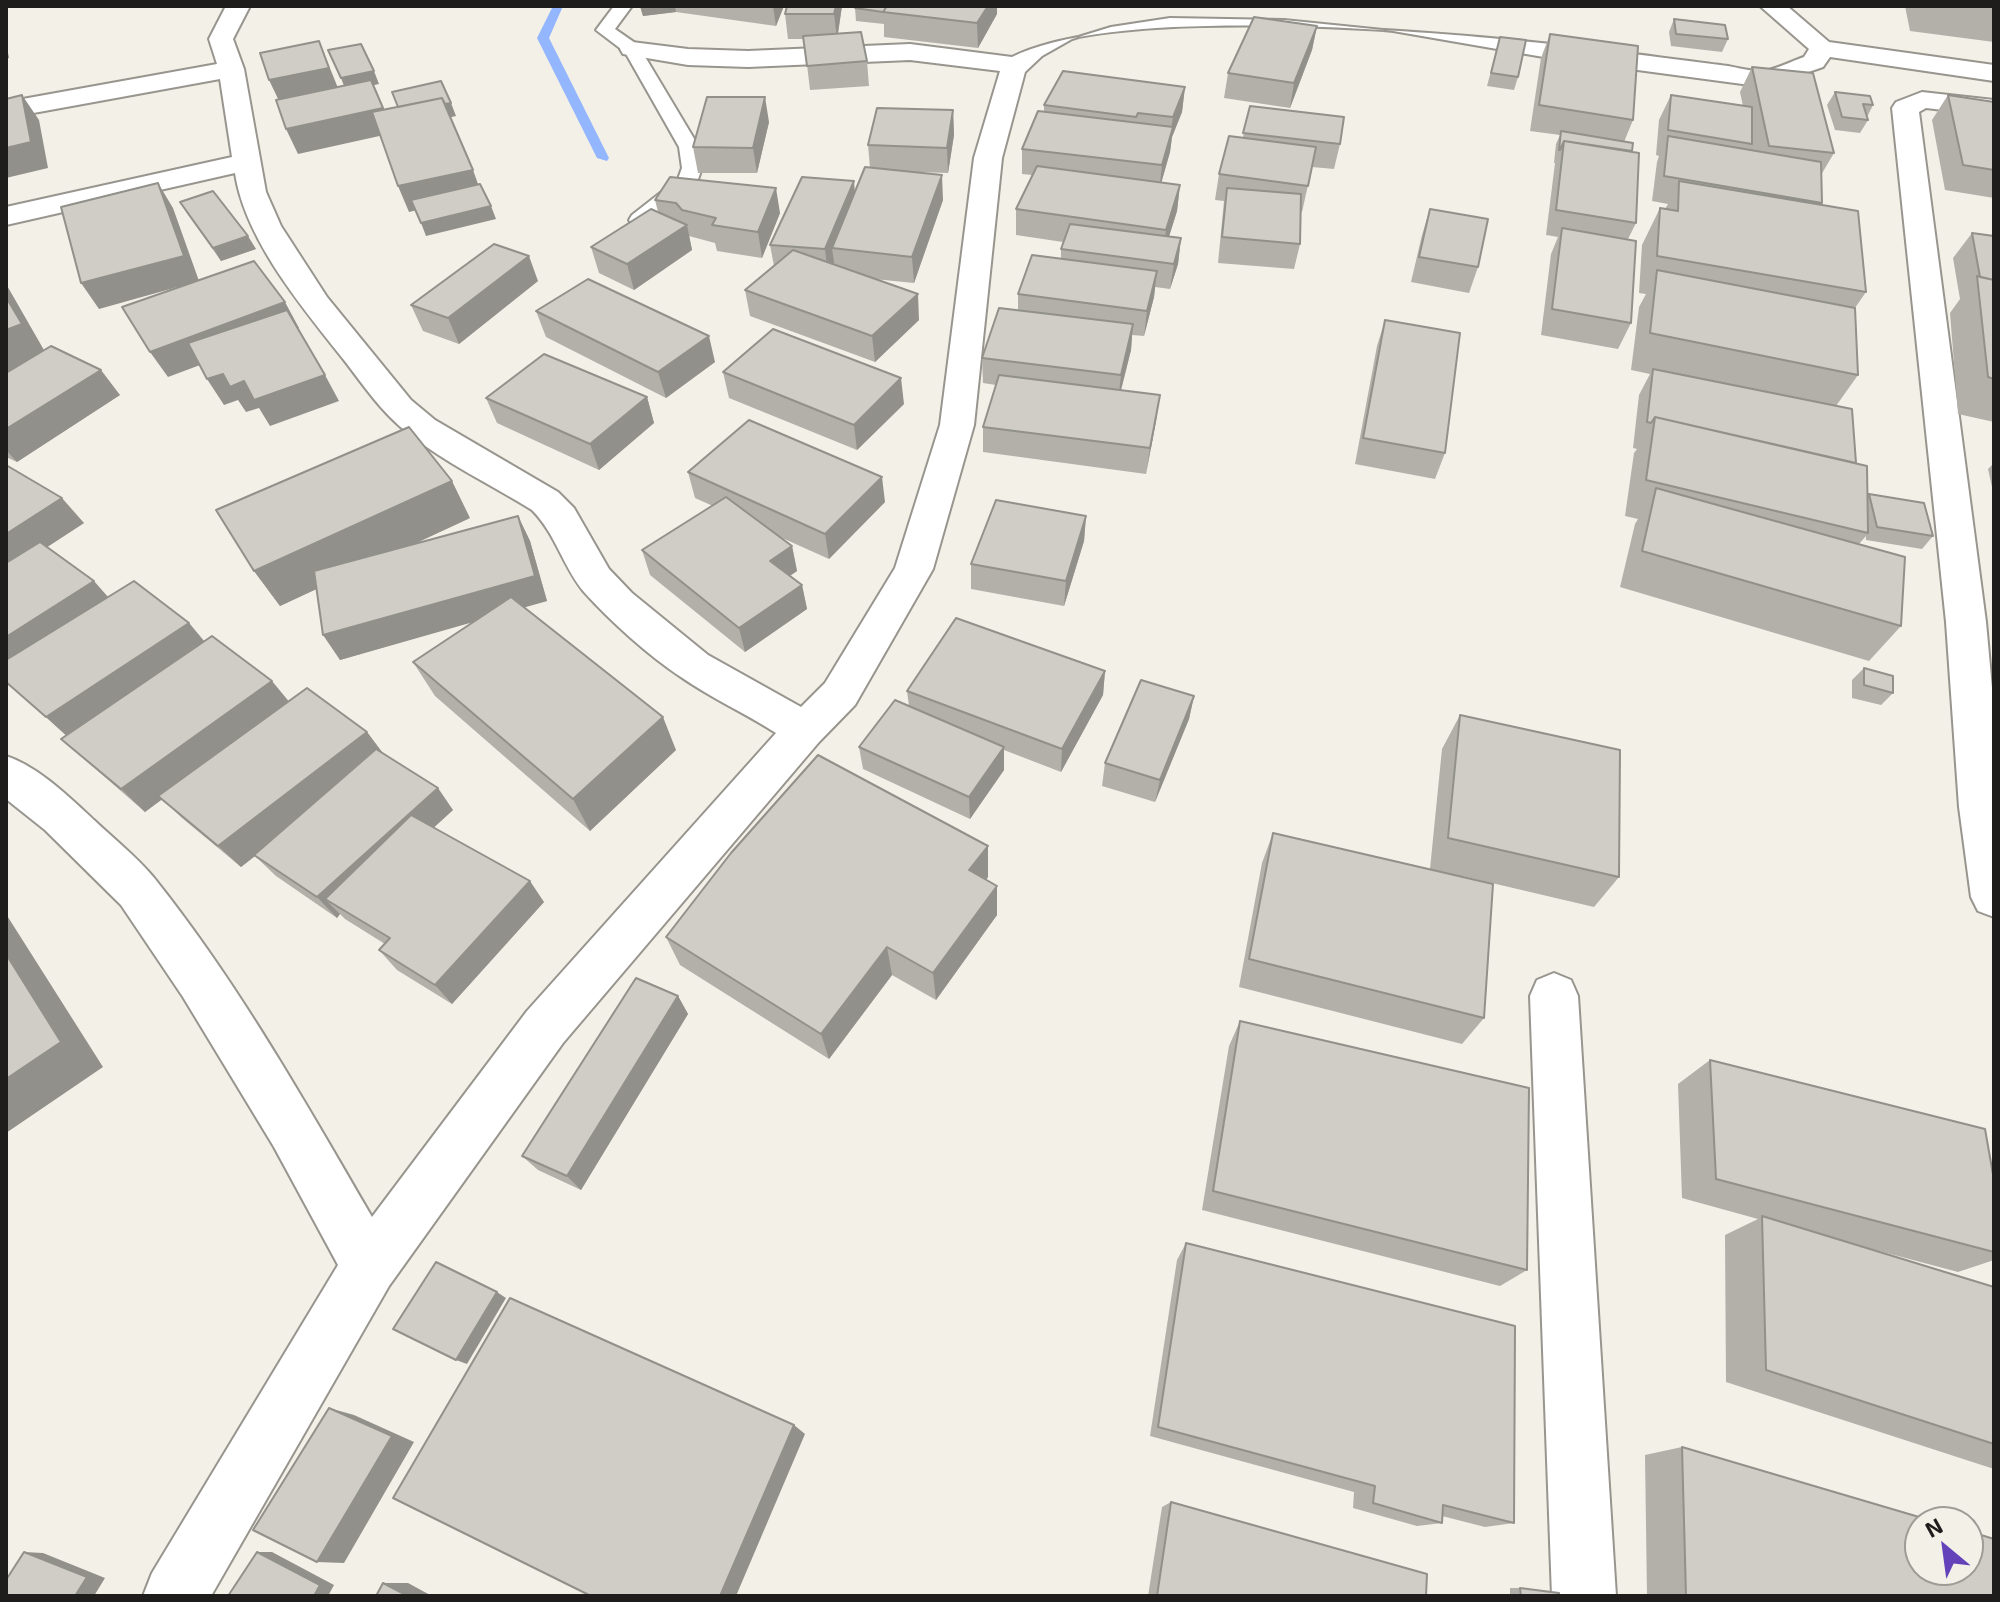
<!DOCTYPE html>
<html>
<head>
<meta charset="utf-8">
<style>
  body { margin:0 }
  #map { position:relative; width:2000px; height:1602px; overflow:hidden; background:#f3f0e8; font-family:"Exo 2",sans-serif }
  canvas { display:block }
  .frame { position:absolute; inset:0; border:8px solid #1e1d1b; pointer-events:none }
  .north { position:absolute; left:1904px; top:1506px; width:80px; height:80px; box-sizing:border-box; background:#f3f0e8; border:2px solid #9e9c96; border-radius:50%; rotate:331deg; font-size:22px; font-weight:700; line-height:32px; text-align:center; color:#1e1d1b }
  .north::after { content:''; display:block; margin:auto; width:28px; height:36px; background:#6442ba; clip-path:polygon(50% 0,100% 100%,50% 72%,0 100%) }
</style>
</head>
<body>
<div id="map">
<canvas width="2000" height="1602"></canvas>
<div class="frame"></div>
<div class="north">N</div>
</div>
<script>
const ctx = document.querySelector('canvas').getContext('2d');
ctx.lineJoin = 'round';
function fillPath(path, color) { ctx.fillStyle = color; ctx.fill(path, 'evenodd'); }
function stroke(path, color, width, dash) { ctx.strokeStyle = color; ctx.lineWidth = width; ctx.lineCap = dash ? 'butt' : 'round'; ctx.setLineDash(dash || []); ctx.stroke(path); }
fillPath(new Path2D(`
  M553,6H563L549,38L609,158L607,161L597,158L537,38Z`), '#93b6fe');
const service = new Path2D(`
  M614,6H632L615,29L638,45L699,147L702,168L697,182L648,225H632L629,220L632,215L678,179L682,168L679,147L625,52L596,30Z`);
const minor = new Path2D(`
  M226,6H250L233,39L244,69L266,192L281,226L327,297L411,400L435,420L558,492L574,508L609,569L632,593L708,655L801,707L825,683L895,568L940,425L974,158L1000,71L910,60L748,67L688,65L623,54L620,49L623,44L632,42L688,49L748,51L910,44L1012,57C1125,0 1482,34 1626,53C1660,57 1694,62 1728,66C1739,68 1754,72 1764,71C1777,69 1792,61 1804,57L1809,49L1760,6H1787L1829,42L1994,65V81L1830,57L1823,67L1765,87L1555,59L1393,31L1284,20L1170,18L1111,27L1072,39L1042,56L1025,72L1002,158L974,425L933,569L855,705L819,742L563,1043L389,1286L211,1596H143L152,1573L338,1265L274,1147L183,997L121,905L45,830L6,799V756C39,767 69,797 94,820C114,839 138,858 155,879C238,983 305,1102 372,1217L527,1011L776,733C745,713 711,698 681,677C649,656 610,621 584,592C563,567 556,534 532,510C492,485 445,463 408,433C382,413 364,386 344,360C303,308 245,240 235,173L6,225V207L232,157L220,79L6,118V102L217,64L209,39Z
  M1922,92L1994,100V116L1926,108L1919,112L1986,622L1994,710V917L1978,911L1971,897L1959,807L1946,622L1892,108L1896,102Z
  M1554,973L1571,980L1578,996L1616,1596H1552L1530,996L1537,980Z`);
stroke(service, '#98958e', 4);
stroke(minor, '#98958e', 4);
fillPath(service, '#fff');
fillPath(minor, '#fff');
fillPath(new Path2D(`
  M640,6H784L776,26L676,12L643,16Z
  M787,6H842L838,34L867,61L869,86L810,90L804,39H788L785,14Z
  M856,6H997V14L978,48L884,37V24L856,21L855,8Z
  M1905,6H1994V42L1910,31Z
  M1674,19L1728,39L1722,52L1671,46L1669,32Z
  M1317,26L1312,50L1290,108L1224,98L1228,73Z
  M1550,34L1633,120L1624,142L1632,151L1636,223L1628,239L1631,323L1618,349L1541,335L1551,254L1558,237L1546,235L1555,163H1554L1556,144L1560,135L1530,131L1541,58Z
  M1500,37L1518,77L1514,90L1487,86Z
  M1752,67L1834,153L1821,175V205L1866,292L1855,308L1858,375L1836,406L1868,496L1869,494L1933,536L1922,549L1866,540V536L1859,544L1901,626L1869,661L1620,587L1635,524L1638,519L1625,516L1634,453L1637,449L1633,448L1639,395L1650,374L1631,370L1639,307L1646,294L1639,293L1642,245L1660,208L1665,209L1668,204L1652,201L1657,162L1659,156L1656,155L1659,120L1671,95L1743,106L1740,92Z
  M1185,87L1182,112L1172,137L1170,152L1161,183L1180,185L1177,211L1169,236L1181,238L1178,264L1170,289L1155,287L1154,297L1144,336L1132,335L1131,350L1121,391L1156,421L1146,474L983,452V427L996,385L983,383L982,358L1018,310V294L1061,258V249L1063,242L1016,235V209L1032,175L1022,174V149L1044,112V105Z
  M1835,92L1873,105L1867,117L1868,120L1860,133L1835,130L1827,105Z
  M1948,95L1994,102V198L1945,190L1932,120Z
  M1250,106L1340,144L1334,169L1312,167L1302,212H1300V244L1294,269L1218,263L1224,201L1215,200L1219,174L1243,137Z
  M953,110L954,135L948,173L918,172L943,200L914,283L874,279L919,320L875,362L750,316L745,290L774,266L770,245L855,193L870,168L868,145Z
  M769,122L757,173H698L693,147Z
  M655,200L780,213L762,258L717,251L715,243L689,236L692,250L634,290L599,273L591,247L658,212Z
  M180,202L256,249L221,261L188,215Z
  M1430,209L1478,267L1469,293L1411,282L1422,235Z
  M1972,233L1994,236V422L1958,414L1950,313L1960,299L1953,258Z
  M538,281L459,344L423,331L411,305Z
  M6,284L44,350L120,395L17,462L6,457Z
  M536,311L715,362L666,398L546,337Z
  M1385,320L1445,453L1435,479L1355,464L1377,346Z
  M723,372L904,404L857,450L729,398Z
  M647,397L654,423L599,470L497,423L486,398Z
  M1994,463V496L1988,469Z
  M6,465L84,523L47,547L108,597L189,623L204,641L288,701L367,732L383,753L453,810L434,827L544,902L452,1004L397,970L379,950L385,944L345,919L340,914L337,918L276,876L255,856L241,867L182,818L162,799L145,812L61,739L66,735L6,682Z
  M688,472L885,502L829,559L780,537L792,546L797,571L790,576L802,585L807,609L745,652L650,575L642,550L713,506L695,498Z
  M518,516L530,541L547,601L524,607L676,750L590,831L435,696L413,662L474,621L340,660L316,589L280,606L254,571L470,518L410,546Z
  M1086,516L1084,541L1064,606L971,589V564Z
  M1864,668L1893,693L1881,705L1852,698V680Z
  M1105,671L1103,695L1061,772L1004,750V770L970,819L863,769L859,747L909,706L907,691Z
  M1194,696L1189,719L1155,802L1102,786L1105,763Z
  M1460,715L1619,877L1594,907L1462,876L1484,1018L1462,1044L1239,987L1262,863L1273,833L1430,869L1442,749Z
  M988,846V877L986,880L997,915L936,1000L892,975L829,1059L680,965L666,937Z
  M678,996L688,1014L581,1190L538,1170L522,1156Z
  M1240,1021L1527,1270L1500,1286L1202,1210L1229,1046Z
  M1710,1060L1994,1180V1260L1958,1272L1864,1247L1994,1287V1469L1726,1382L1725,1235L1758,1219L1682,1198L1678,1084Z
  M1186,1243L1514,1523L1485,1527L1442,1516V1523L1417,1526L1353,1508L1354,1492L1150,1436L1177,1260Z
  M1682,1447L1994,1596H1647L1645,1455Z
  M1171,1502L1426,1596H1148L1162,1507Z
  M1510,1588H1520L1559,1596H1510Z`), '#b2b0a9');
fillPath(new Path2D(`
  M640,6H675L676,12L643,16Z
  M773,6H784L776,26Z
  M836,6H842L837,39L834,14Z
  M988,6H997V14L978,48L977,23Z
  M1317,26L1312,50L1290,108L1294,83Z
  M319,41L340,93L281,105L269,80Z
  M6,42L9,58L6,59Z
  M374,71L379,84L346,91L341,78Z
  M1185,87L1182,112L1172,137L1170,152L1159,191L1162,165L1170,136L1173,117Z
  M22,95L39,120L48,168L6,178V148Z
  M765,97L769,122L757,173L753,148Z
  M451,103L456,116L407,127L401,114Z
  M383,108L393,133L298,154L286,129Z
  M953,110L954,135L948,173L947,148Z
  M473,170L482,195L409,212L398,186Z
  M942,175L943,200L914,283L912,257Z
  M854,181L856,207L832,248L834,262L828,275L825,249Z
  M158,183L173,208L199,281L99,309L81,283Z
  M1180,185L1177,211L1163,256L1166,230Z
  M776,188L780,213L762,258L758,232Z
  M491,206L496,219L426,236L421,223Z
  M687,225L692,250L634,290L627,264Z
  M248,236L256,249L221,261L213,248Z
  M1181,238L1178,264L1170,289L1174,264Z
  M529,256L538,281L459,344L448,318Z
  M1157,271L1154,297L1144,336L1147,311Z
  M6,284L50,361L6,378Z
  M918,294L919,320L875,362L872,336Z
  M285,302L299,328L168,377L150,352Z
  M1133,324L1131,350L1118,401L1121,375Z
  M709,336L715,362L666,398L658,372Z
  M101,370L120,395L17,462L6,450V429Z
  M223,374L244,381L325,375L339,401L270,426L259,408L246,412L238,400L224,405L207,379Z
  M901,378L904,404L857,450L854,425Z
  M1160,395L1156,421L1146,474L1150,448Z
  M647,397L654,423L599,470L590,444Z
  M882,477L885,502L829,559L825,534Z
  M452,481L470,518L280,606L254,571Z
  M62,498L84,523L6,574V534Z
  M518,516L530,541L547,601L340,660L323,635Z
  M1086,516L1084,541L1064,606L1066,581Z
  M792,546L797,571L776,585L770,561Z
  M94,581L116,606L6,677V637Z
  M802,585L807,609L745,652L739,628Z
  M189,623L209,647L71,740L46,717Z
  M1105,671L1103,695L1061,772L1062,749Z
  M272,681L291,704L145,812L121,789Z
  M1194,696L1189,719L1155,802L1160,780Z
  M663,717L676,750L590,831L573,799Z
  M367,732L384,755L241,867L218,846Z
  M1004,747V770L970,819L969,797Z
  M438,788L453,810L344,910L325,899L340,914L337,918L317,897Z
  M988,846V877L970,900L969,870Z
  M530,881L544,902L452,1004L435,985Z
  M997,886V915L936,1000L933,973Z
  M6,914L103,1067L6,1133Z
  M887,947L892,975L829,1059L821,1034Z
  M678,996L688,1014L581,1190L567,1176Z
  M497,1292L506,1298L467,1364L456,1360Z
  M329,1408L354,1415L414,1442L344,1563L317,1562Z
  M794,1425L805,1434L736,1596H720Z
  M24,1552L43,1553L105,1578L94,1596H75Z
  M257,1552H272L334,1585L328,1596H314Z
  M383,1583H408L432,1596H408Z`), '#91908a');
const building = new Path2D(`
  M787,6H836L834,14H785Z
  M856,6H887L883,12L855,8Z
  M887,6H988L977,23L883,12Z
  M1254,17L1317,26L1294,83L1228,73Z
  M1674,19L1725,25L1728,39L1676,34Z
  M861,32L867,61L807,66L803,36Z
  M1550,34L1638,46L1633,120L1539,105Z
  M1500,37L1526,40L1518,77L1491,73Z
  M319,41L329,68L269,80L260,53Z
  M361,44L374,71L341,78L328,50Z
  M1752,67L1813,73L1834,153L1769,146Z
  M1063,71L1185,87L1173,117L1138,113L1136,117L1044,105Z
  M371,80L383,108L286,129L276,100Z
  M441,81L451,103L445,104L442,98L398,107L392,92Z
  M1835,92L1870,96L1873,105L1863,104L1868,120L1842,117Z
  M22,95L31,142L6,148V99Z
  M1671,95L1752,107V144L1668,130Z
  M1948,95L1994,102V170L1963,165Z
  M707,97H765L753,148L693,147Z
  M442,98L473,170L398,186L372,112Z
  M1250,106L1344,117L1340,144L1243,133Z
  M877,108L953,110L947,148L868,145Z
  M1038,111L1173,127L1162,165L1022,149Z
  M1561,131L1633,143L1632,151L1564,141L1560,150H1559Z
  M1229,136L1316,147L1308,186L1219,174Z
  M1668,136L1821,162L1822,203L1664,176Z
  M1564,141L1639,153L1636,223L1556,210Z
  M1037,166L1180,185L1166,230L1016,209Z
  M865,167L942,175L912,257L832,248Z
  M670,177L776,188L758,232L712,225L716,218L682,210L676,203L655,200Z
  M802,177L854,181L825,249L770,245Z
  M1679,181L1858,211L1866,292L1657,256L1660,208L1678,211Z
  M158,183L184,256L81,283L61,207Z
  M480,184L491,206L421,223L411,200Z
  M1227,188L1301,194L1300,244L1222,237Z
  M213,191L248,236L213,248L180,202Z
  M651,209L687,225L627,264L591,247Z
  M1430,209L1488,219L1478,267L1419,257Z
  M1070,224L1181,238L1174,264L1061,249Z
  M1562,228L1636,241L1631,323L1552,309Z
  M1972,233L1994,236V280L1980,277Z
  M494,244L529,256L448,318L411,305Z
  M793,250L918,294L872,336L745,290Z
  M1032,255L1157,271L1147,311L1018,294Z
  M254,261L285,302L150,352L122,307Z
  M1657,270L1855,308L1858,375L1650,333Z
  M1977,276L1994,280V379L1988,377Z
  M588,279L709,336L658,372L536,311Z
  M6,297L22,324L6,330Z
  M999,308L1133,324L1121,375L982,358Z
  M287,310L325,375L254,400L244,381L230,387L223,374L207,379L188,343Z
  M1385,320L1460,333L1445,453L1363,438Z
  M773,329L901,378L854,425L723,372Z
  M51,346L101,370L6,429V373Z
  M544,354L647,397L590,444L486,398Z
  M1653,369L1852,409L1856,463L1655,417L1651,423L1647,422Z
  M999,375L1160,395L1150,448L983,427Z
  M1655,417L1867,466L1868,533L1646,480Z
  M749,420L882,477L825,534L688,472Z
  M409,427L452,481L254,571L216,510Z
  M6,465L62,498L6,534Z
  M1656,488L1905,557L1901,626L1642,551Z
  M1869,494L1924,503L1933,536L1877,527Z
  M726,497L792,546L770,561L802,585L739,628L642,550Z
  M996,500L1086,516L1066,581L971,564Z
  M518,516L535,576L323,635L314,571Z
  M40,542L94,581L6,637V563Z
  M134,581L189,623L46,717L6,682V660Z
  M511,597L663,717L573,799L413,662Z
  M956,618L1105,671L1062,749L907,691Z
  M212,636L272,681L121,789L61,739Z
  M1864,668L1893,676V693L1864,685Z
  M1141,680L1194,696L1160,780L1105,763Z
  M307,688L367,732L218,846L158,796Z
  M895,700L1004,747L969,797L859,747Z
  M1460,715L1620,750L1619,877L1448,838Z
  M376,749L438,788L317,897L254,855Z
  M818,755L988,846L969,870L997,886L933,973L887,947L821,1034L666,937L731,853Z
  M411,815L530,881L435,985L379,950L390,938L325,899Z
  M1273,833L1493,884L1484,1018L1249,959Z
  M6,954L61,1042L6,1079Z
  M636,978L678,996L567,1176L522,1156Z
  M1240,1021L1529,1088L1527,1270L1213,1191Z
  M1710,1060L1985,1129L1994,1180V1252L1716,1179Z
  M1762,1216L1994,1287V1444L1766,1370Z
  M1186,1243L1515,1326L1514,1523L1443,1505L1442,1523L1373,1503L1375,1486L1158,1427Z
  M436,1262L497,1292L456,1360L393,1329Z
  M510,1298L794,1425L720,1596H591L393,1498Z
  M329,1408L392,1436L317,1562L253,1530Z
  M1682,1447L1936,1522H1920V1570H1968V1531L1994,1539V1596H1686Z
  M1171,1502L1427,1574L1426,1596H1157Z
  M24,1552L87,1577L75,1596H6V1580Z
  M257,1552L320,1585L314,1596H228Z
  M383,1583L408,1596H376Z
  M1520,1588L1559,1593V1596H1521Z`);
fillPath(building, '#cfcdc5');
stroke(building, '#91908a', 2);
</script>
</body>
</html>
